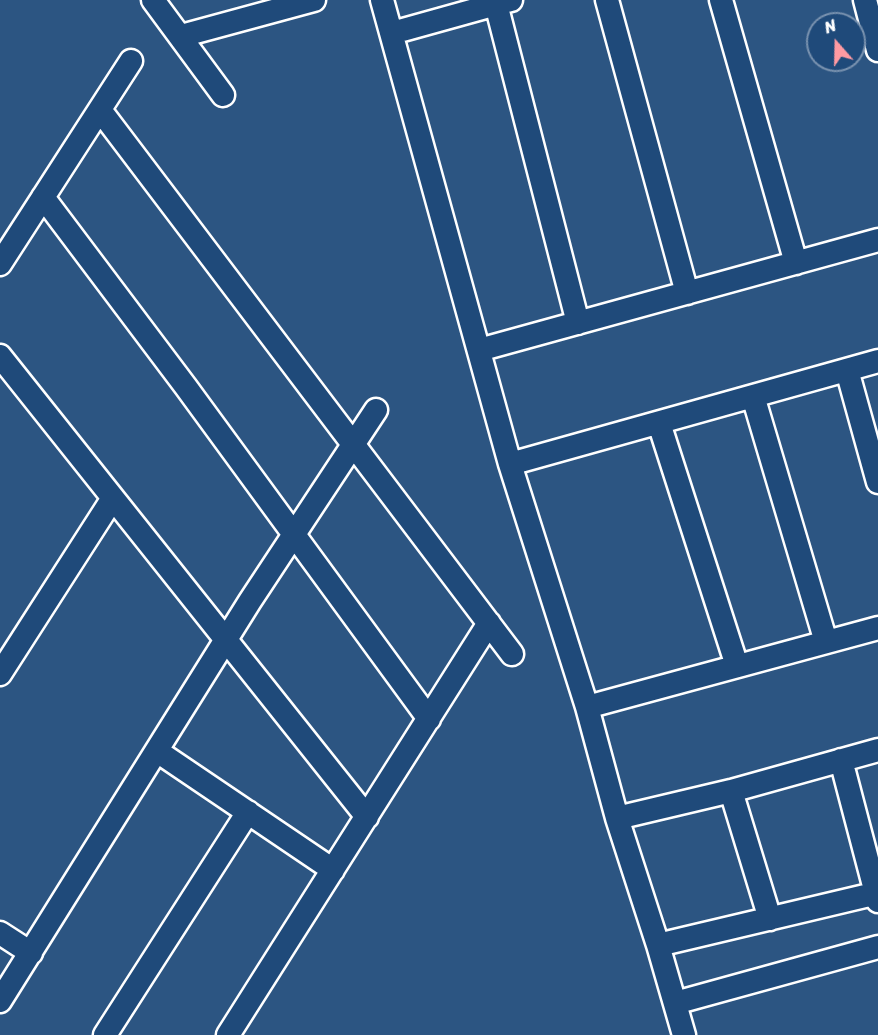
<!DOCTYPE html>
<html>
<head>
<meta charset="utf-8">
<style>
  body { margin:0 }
  #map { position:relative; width:878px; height:1035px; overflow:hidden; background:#2c5582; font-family:Sriracha,sans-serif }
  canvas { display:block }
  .north { position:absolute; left:806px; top:12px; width:60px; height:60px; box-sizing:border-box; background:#1f4a7a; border:2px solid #7992af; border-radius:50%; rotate:340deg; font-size:16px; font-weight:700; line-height:24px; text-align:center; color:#fff }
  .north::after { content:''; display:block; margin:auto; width:21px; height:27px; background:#ff9aa2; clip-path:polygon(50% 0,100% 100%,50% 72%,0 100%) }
</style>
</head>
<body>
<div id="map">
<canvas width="878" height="1035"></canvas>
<div class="north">N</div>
</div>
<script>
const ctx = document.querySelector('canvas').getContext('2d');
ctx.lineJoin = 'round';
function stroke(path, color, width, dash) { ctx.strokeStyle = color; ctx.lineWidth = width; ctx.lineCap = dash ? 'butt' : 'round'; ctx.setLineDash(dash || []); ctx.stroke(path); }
const minor = new Path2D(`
  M153,0L223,95
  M382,0L510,464L587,707L617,818L658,945L684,1035
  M495,0L578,323
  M607,0L687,293
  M721,0L796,263
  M865,0L878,50
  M392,33L511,0
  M181,36L314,0
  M100,110L512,654
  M43,197L186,387L429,719
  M0,264L131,61
  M479,350L878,240
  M0,356L367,817
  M847,370L878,482
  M753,396L826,642
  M659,423L737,666
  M510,464L878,361
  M0,674L113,498
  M587,707L878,628
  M157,751L333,870
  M841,760L878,901
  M731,791L770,919
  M617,818L731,791L878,750
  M0,933L31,953
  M658,945L878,893
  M0,1001L250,601L376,410
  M675,1003L878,947
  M105,1035L248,812
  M228,1035L489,623`);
stroke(minor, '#fff', 27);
stroke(minor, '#1f4a7a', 22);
</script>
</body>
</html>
